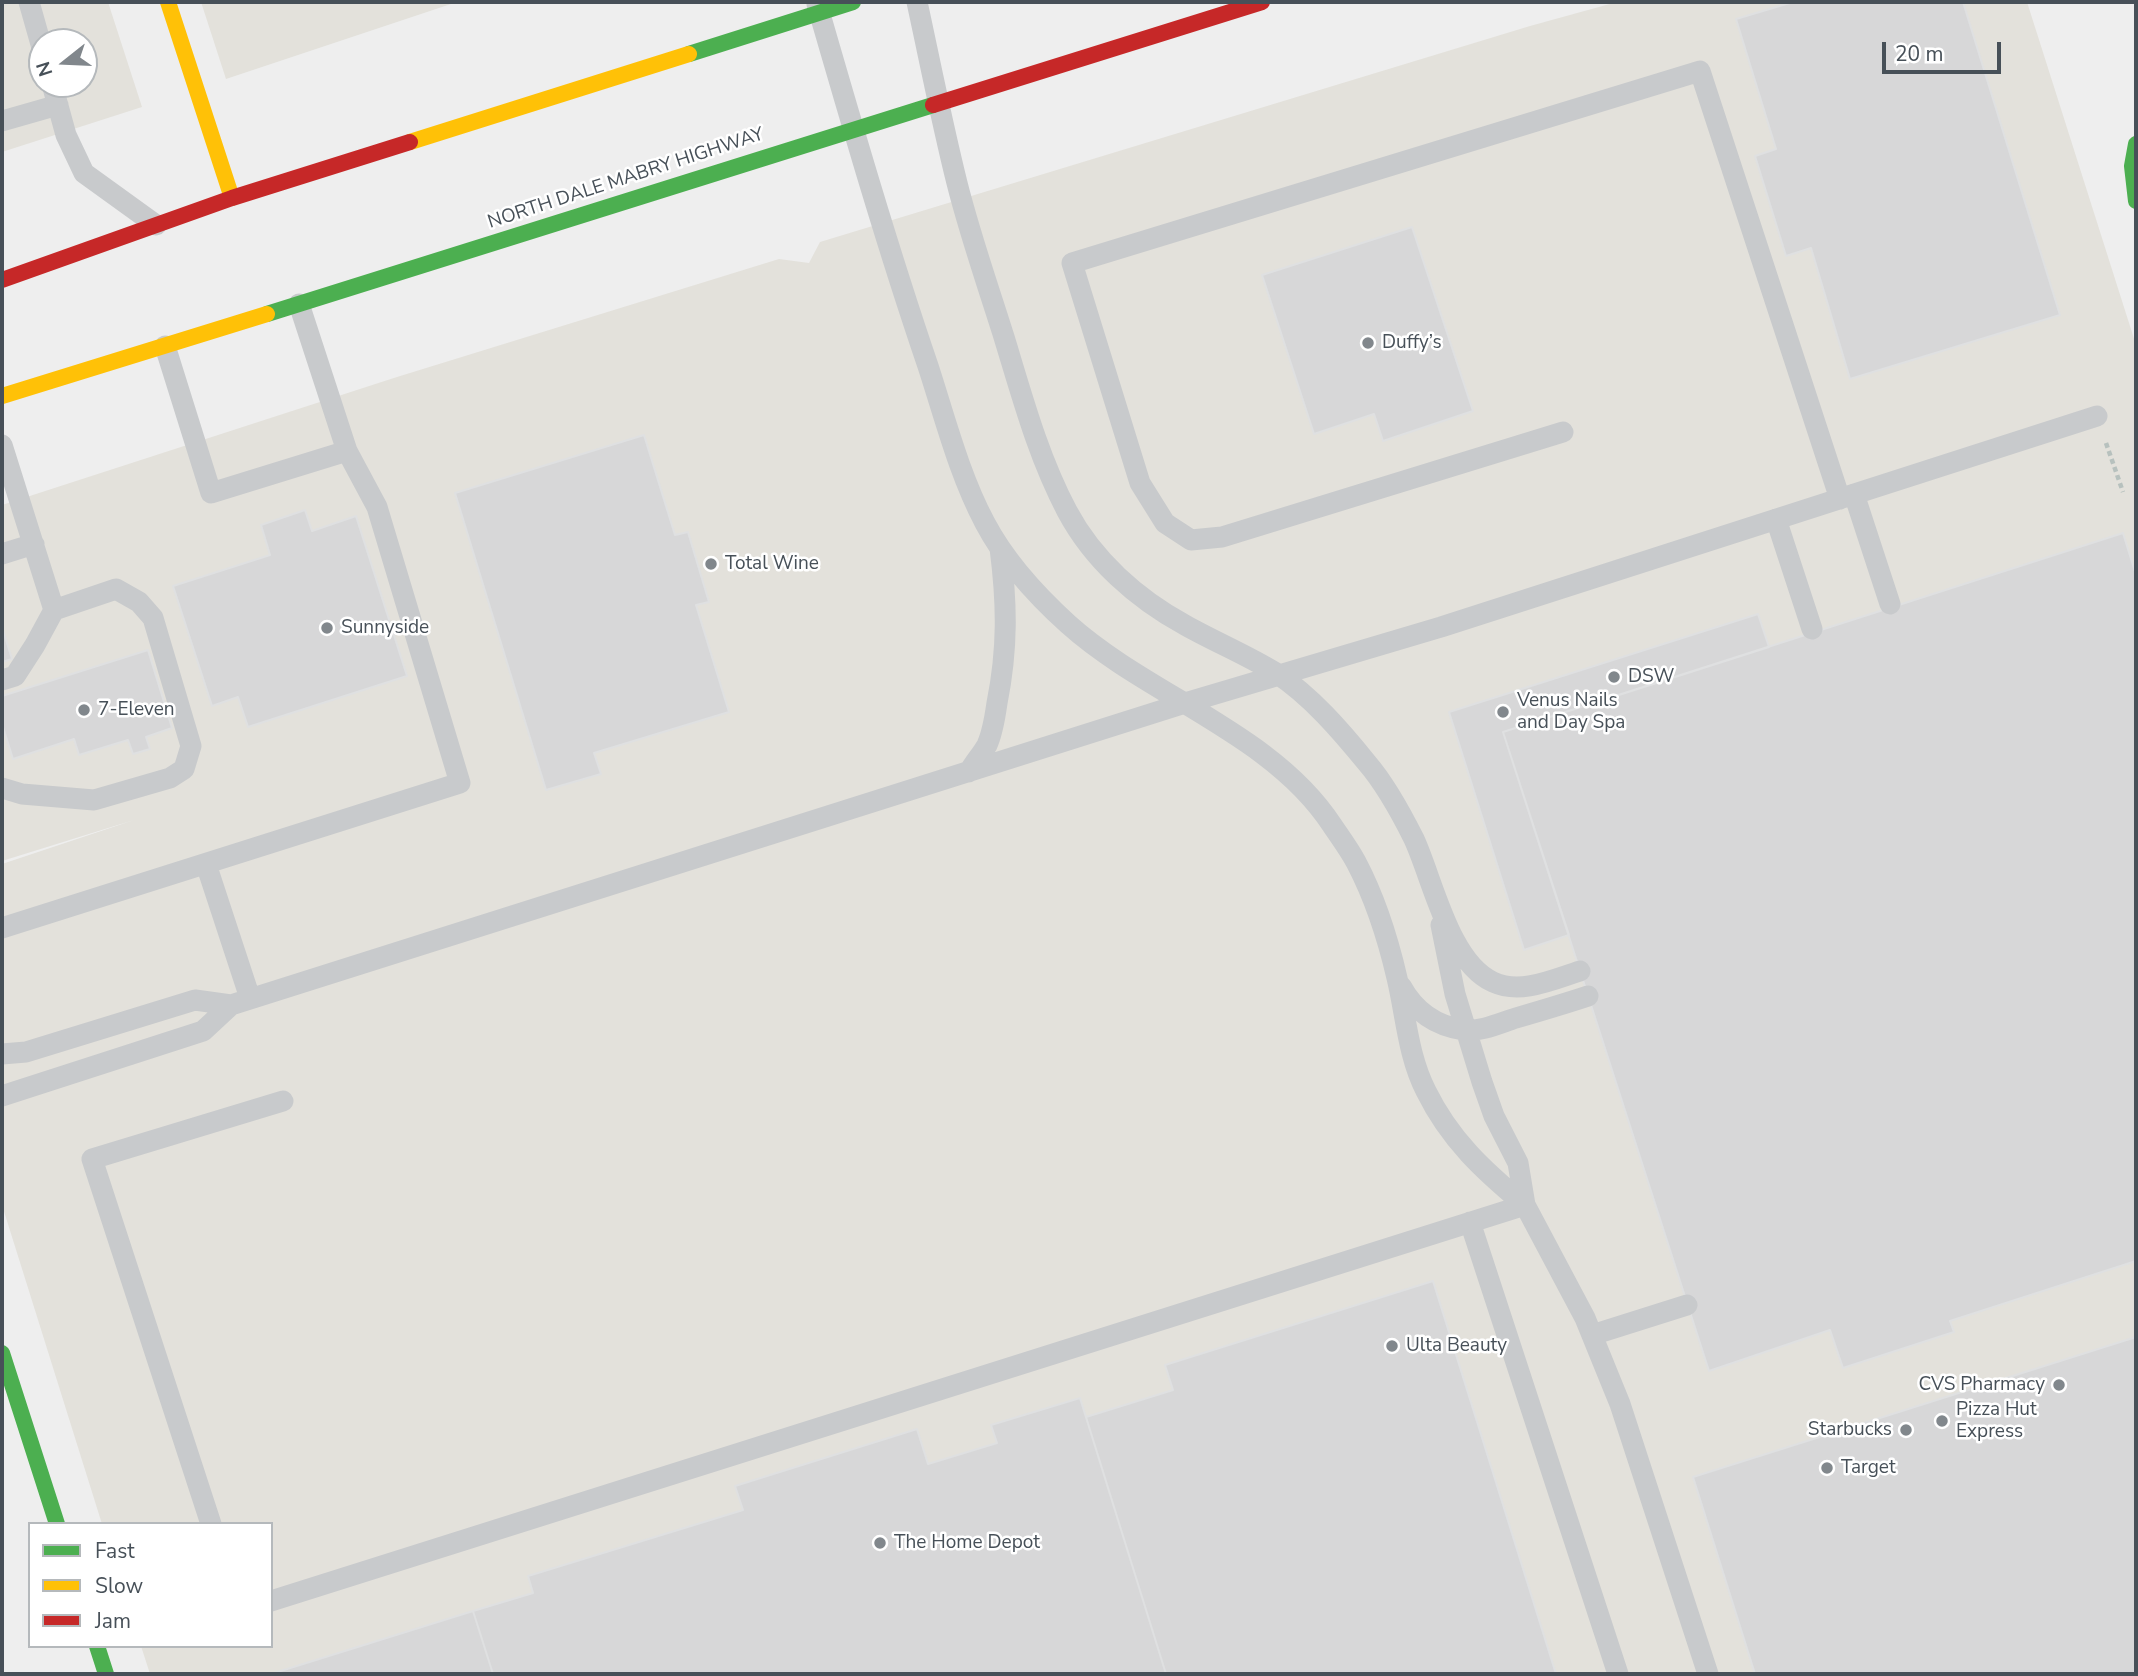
<!DOCTYPE html>
<html>
<head>
<meta charset="utf-8">
<style>
  body { margin:0 }
  #map { position:relative; width:2138px; height:1676px; overflow:hidden; background:#eee; font-family:"Nunito Sans",sans-serif }
  canvas { display:block }
  .frame { position:absolute; inset:0; border:4px solid #475058; pointer-events:none }
  .legend { position:absolute; left:28px; top:1522px; width:245px; height:126px; box-sizing:border-box; background:#fff; border:2px solid #b5b9bc; margin:0; padding:9px 12px; list-style:none; font-size:21px; color:#475058 }
  .legend li { display:flex; align-items:center; gap:14px; height:35px }
  .legend b { width:35px; border:2px solid #b5b9bc }
  .north { position:absolute; left:28px; top:28px; width:70px; height:70px; box-sizing:border-box; background:#fff; border:2px solid #b5b9bc; border-radius:50%; rotate:252deg; font-size:19px; font-weight:700; line-height:28px; text-align:center; color:#475058 }
  .north::after { content:''; display:block; margin:auto; width:24px; height:32px; background:#81878c; clip-path:polygon(50% 0,100% 100%,50% 72%,0 100%) }
  .scale { position:absolute; left:1882px; top:42px; width:119px; height:32px; box-sizing:border-box; border:4px solid #475058; border-top:0; padding-left:9px; font-size:21px; line-height:24px; white-space:nowrap; color:#475058; -webkit-text-stroke:5px #fff; paint-order:stroke }
</style>
</head>
<body>
<div id="map">
<canvas width="2138" height="1676"></canvas>
<div class="frame"></div>
<ul class="legend">
<li><b style="height:9px;background:#4caf50"></b>Fast</li>
<li><b style="height:9px;background:#ffc107"></b>Slow</li>
<li><b style="height:9px;background:#c62828"></b>Jam</li>
</ul>
<div class="north">N</div>
<div class="scale">20 m</div>
</div>
<script>
const ctx = document.querySelector('canvas').getContext('2d');
ctx.lineJoin = 'round';
function fillPath(path, color) { ctx.fillStyle = color; ctx.fill(path, 'evenodd'); }
function stroke(path, color, width, dash) { ctx.strokeStyle = color; ctx.lineWidth = width; ctx.lineCap = dash ? 'butt' : 'round'; ctx.setLineDash(dash || []); ctx.stroke(path); }
function write(font, color, halo, rows, align = 'center') {
  ctx.font = font + ' "Nunito Sans",sans-serif'; ctx.lineWidth = 5; ctx.setLineDash([]); ctx.textBaseline = 'middle'; ctx.strokeStyle = halo; ctx.fillStyle = color; for (const [text, x, y, turn = 0] of rows) {
    ctx.save(); ctx.translate(x, y); ctx.rotate((+turn || 0) * Math.PI / 180); ctx.textAlign = isNaN(turn) ? turn : align; if (halo) ctx.strokeText(text, 0, 0); ctx.fillText(text, 0, 0); ctx.restore();
  }
}
fillPath(new Path2D(`
  M2,2H108L142,107L2,152ZM42,42H84V84H42Z
  M201,2H457L226,79Z
  M1617,2H2027L2136,345V1674H150L141,1646H271V1524H102L2,1205V864L134,820L2,861V505L397,377L779,259L809,263L820,242L1530,26Z`), '#e3e1db');
const building = new Path2D(`
  M1793,2H1963L2060,315L1850,379L1811,248L1786,256L1755,156L1776,149L1736,19Z
  M1412,227L1473,411L1383,441L1374,414L1314,434L1262,275Z
  M644,435L675,535L688,532L709,602L696,605L729,712L594,753L601,774L546,790L455,493Z
  M305,510L312,531L356,516L407,676L248,727L238,697L212,706L173,586L270,555L261,525Z
  M2123,533L2136,575V1261L1950,1321L1954,1332L1843,1368L1830,1330L1709,1371L1503,732Z
  M1758,614L1769,647L1503,732L1569,935L1524,950L1449,712Z
  M2,627L12,659L2,662Z
  M148,650L172,728L146,737L150,749L133,754L128,740L79,755L74,739L13,759L2,724V696Z
  M1433,1281L1556,1674H1166L1086,1417L1173,1390L1165,1365Z
  M2136,1337V1674H1755L1693,1477Z
  M1080,1398L1166,1674H493L473,1611L533,1593L528,1576L743,1510L735,1486L917,1429L928,1464L997,1443L991,1425Z
  M473,1611L493,1674H271Z`);
fillPath(building, '#d7d7d8');
stroke(building, '#dfe0e1', 2);
stroke(new Path2D(`
  M2106,443L2123,492`), '#b7c1be', 4.5, [5, 3.5]);
stroke(new Path2D(`
  M29,2L42,48
  M917,2C930,62 942,123 957,183C970,235 988,286 1004,337C1022,396 1038,456 1067,511C1093,560 1137,599 1185,625C1215,642 1247,655 1276,673C1311,696 1341,731 1367,763C1386,785 1401,813 1414,839C1433,880 1449,962 1493,982C1521,995 1554,979 1580,971
  M817,4C852,125 887,246 928,366C945,418 959,474 985,523C1005,561 1036,595 1068,624C1148,696 1272,733 1332,825C1340,837 1349,849 1356,862C1375,898 1388,939 1397,978C1406,1016 1408,1056 1426,1091C1450,1140 1484,1171 1525,1205
  M52,84L66,135L84,173L156,225
  M2,121L58,105
  M165,346L211,493L347,451
  M1563,432L1222,537L1191,540L1165,523L1140,483L1072,263L1700,71L1840,499
  M2,445L54,610
  M1854,494L1890,604
  M1776,519L1812,629
  M2,554L34,544
  M2,680L15,676L35,645L54,610L116,589L139,602L153,618L191,746L184,769L170,778L94,800L22,794L2,788
  M969,772C974,763 982,754 987,745C993,732 995,717 997,703C1008,648 1007,603 1000,548
  M206,864L250,998
  M1441,925L1455,994L1482,1082L1494,1116L1518,1163L1525,1205L1585,1318L1620,1404L1708,1674
  M2,928L460,783L377,507L347,451L299,304
  M1401,986C1414,1010 1435,1026 1464,1030C1481,1032 1500,1023 1516,1018C1540,1011 1564,1004 1588,996
  M2,1054L26,1052L195,1000L231,1005L1185,703L1441,627L2097,416
  M2,1096L203,1031L231,1005
  M1470,1222L1618,1674
  M1592,1335L1687,1305
  M211,1524L92,1159L283,1101
  M271,1601L1525,1205`), '#c8cacc', 21);
stroke(new Path2D(`
  M689,54L853,2
  M2136,144L2132,166L2136,201
  M267,314L933,105
  M2,1353L57,1524
  M97,1646L106,1674`), '#4caf50', 16);
stroke(new Path2D(`
  M168,2L232,198
  M410,142L689,54
  M2,396L267,314`), '#ffc107', 16);
stroke(new Path2D(`
  M933,105L1262,2
  M2,280L232,198L410,142`), '#c62828', 16);
for (const [x, y, r, color] of [
  [1368,343,7,"#81878c"],
  [711,564,7,"#81878c"],
  [327,628,7,"#81878c"],
  [1614,677,7,"#81878c"],
  [84,710,7,"#81878c"],
  [1503,712,7,"#81878c"],
  [1392,1346,7,"#81878c"],
  [2059,1385,7,"#81878c"],
  [1942,1421,7,"#81878c"],
  [1906,1430,7,"#81878c"],
  [1827,1468,7,"#81878c"],
  [880,1543,7,"#81878c"]
]) { const dot = new Path2D(); dot.arc(x, y, r, 0, 2 * Math.PI); ctx.fillStyle = color; ctx.fill(dot); stroke(dot, '#fff', 2.5); }
write('19px', '#475058', '#fff', [
  ["NORTH DALE MABRY HIGHWAY",626,179,-18]
]);
write('19px', '#475058', '#fff', [
  ["Duffy’s",1382,343],
  ["Total Wine",725,564],
  ["Sunnyside",341,628],
  ["DSW",1628,677],
  ["Venus Nails",1517,701],
  ["and Day Spa",1517,723],
  ["7-Eleven",98,710],
  ["Ulta Beauty",1406,1346],
  ["CVS Pharmacy",2045,1385,"right"],
  ["Pizza Hut",1956,1410],
  ["Express",1956,1432],
  ["Starbucks",1892,1430,"right"],
  ["Target",1841,1468],
  ["The Home Depot",894,1543]
], 'left');
</script>
</body>
</html>
